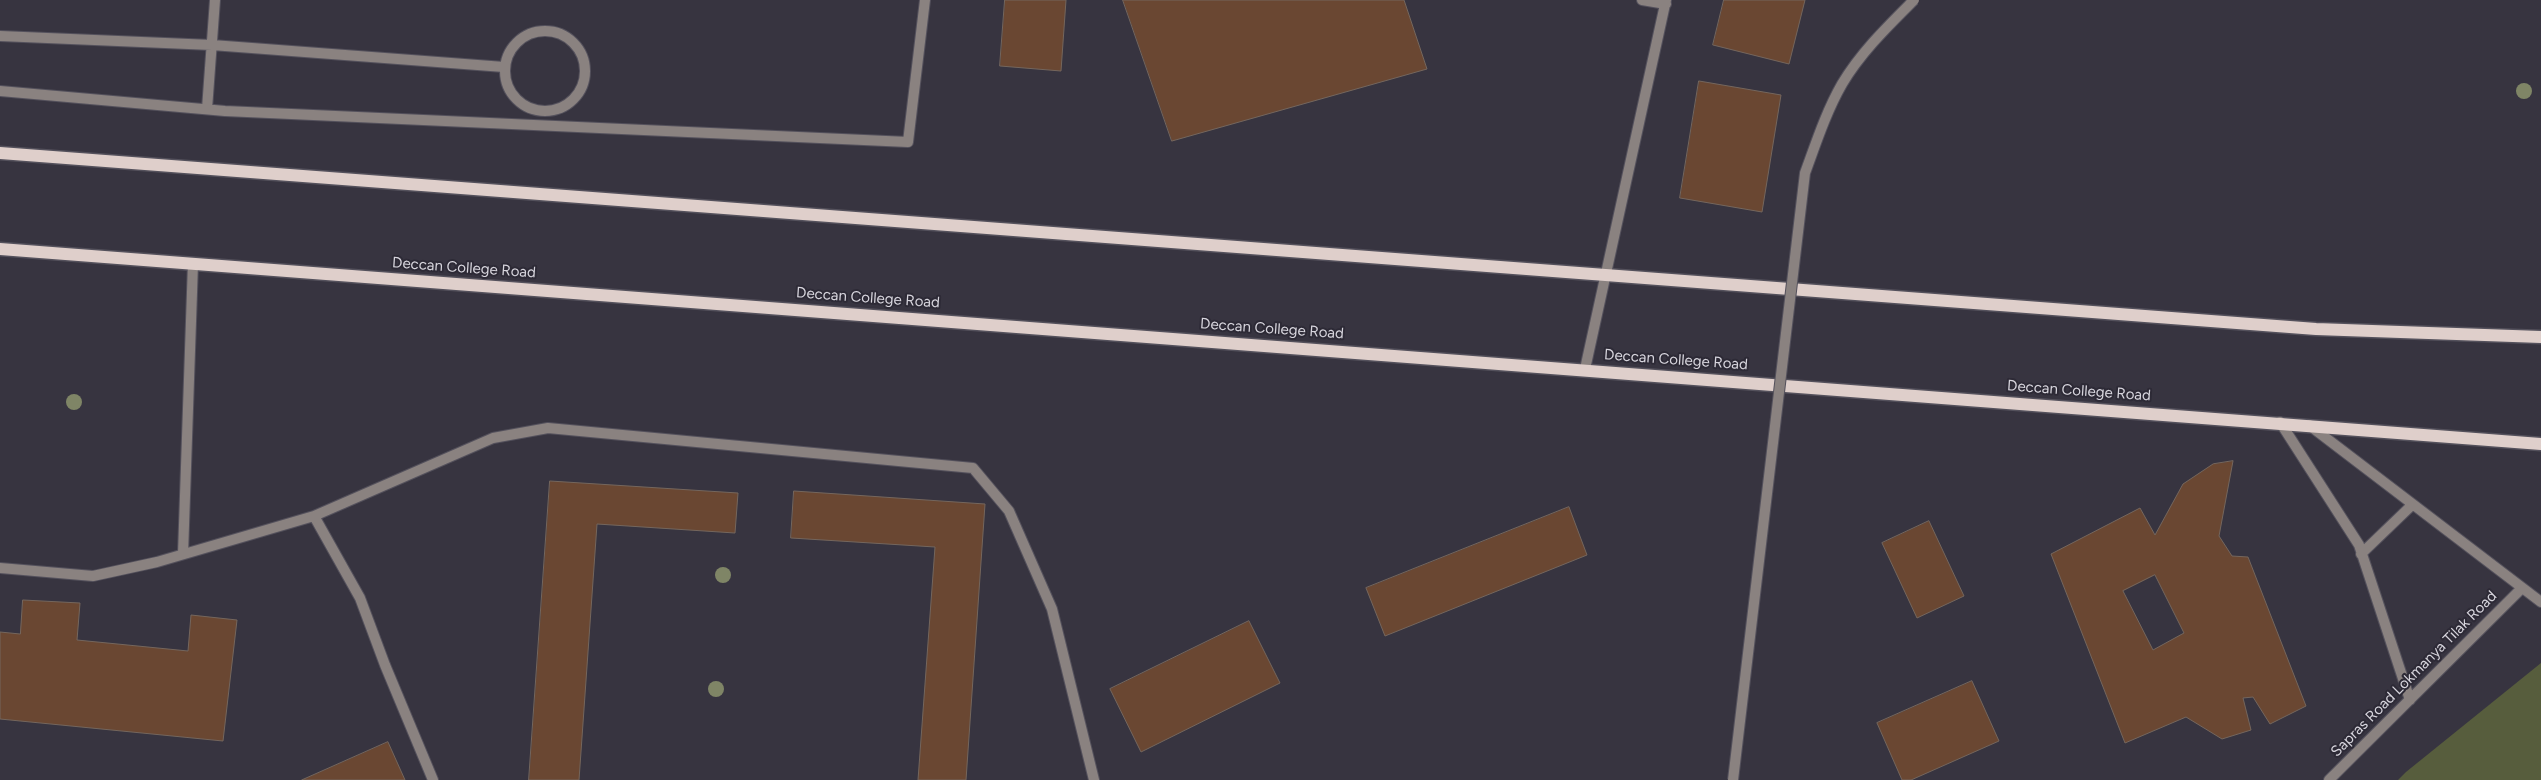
<!DOCTYPE html>
<html>
<head>
<meta charset="utf-8">
<style>
  body { margin:0 }
  canvas { display:block; background:#373440 }
</style>
</head>
<body>
<canvas width="2541" height="780"></canvas>
<script>
const ctx = document.querySelector('canvas').getContext('2d');
ctx.lineJoin = 'round';
function fillPath(path, color) { ctx.fillStyle = color; ctx.fill(path, 'evenodd'); }
function stroke(path, color, width, dash) { ctx.strokeStyle = color; ctx.lineWidth = width; ctx.lineCap = dash ? 'butt' : 'round'; ctx.setLineDash(dash || []); ctx.stroke(path); }
function write(font, color, halo, rows, align = 'center') {
  ctx.font = font + ' Figtree,sans-serif'; ctx.lineWidth = 4; ctx.setLineDash([]); ctx.textBaseline = 'middle'; ctx.strokeStyle = halo; ctx.fillStyle = color; for (const [text, x, y, turn = 0] of rows) {
    ctx.save(); ctx.translate(x, y); ctx.rotate((+turn || 0) * Math.PI / 180); ctx.textAlign = isNaN(turn) ? turn : align; if (halo) ctx.strokeText(text, 0, 0); ctx.fillText(text, 0, 0); ctx.restore();
  }
}
fillPath(new Path2D(`
  M2541,663V780H2398L2406,772Z`), '#575d3d');
const building = new Path2D(`
  M1005,0H1066L1061,71L1000,66Z
  M1123,0H1404L1427,69L1172,141Z
  M1724,0H1805L1789,64L1713,45Z
  M1699,81L1781,95L1762,212L1680,198Z
  M2233,461L2219,536L2232,556L2248,557L2306,706L2270,724L2253,697L2243,698L2251,730L2222,739L2186,717L2125,743L2051,554L2140,508L2155,535L2183,484L2213,464ZM2155,575L2184,633L2153,650L2123,591Z
  M550,481L738,493L735,533L597,524L579,780H529Z
  M794,491L985,504L966,780H918L935,547L791,538Z
  M1569,507L1587,555L1385,636L1366,588Z
  M1929,521L1964,596L1917,618L1882,543Z
  M23,600L80,603L77,640L188,651L191,615L237,620L223,741L0,719V632L20,634Z
  M1249,621L1280,683L1141,752L1110,689Z
  M1972,681L1999,741L1911,780H1902L1877,723Z
  M388,742L405,780H302Z`);
fillPath(building, '#6a4732');
stroke(building, '#74665d', 1);
const service = new Path2D(`
  M1642,0L1666,4
  M505 71a40 40 0 1 1 80 0a40 40 0 1 1-80 0Z
  M0,36L212,45L504,67
  M0,91L225,111L908,142L925,0
  M207,109L215,0
  M1585,369L1666,0
  M314,516L360,598L385,665L433,780
  M183,554L193,263
  M0,568L93,576L157,562L314,516L493,438L548,428L973,468L1009,511L1052,609L1094,780`);
const tertiary = new Path2D(`
  M2280,422L2359,545L2410,700
  M2309,425L2541,602
  M2361,554L2412,505
  M2329,780L2521,589`);
const primary = new Path2D(`
  M0,153L2316,329L2541,337
  M0,249L2541,444`);
stroke(service, '#54515c', 12);
stroke(tertiary, '#54515c', 12);
stroke(primary, '#54515c', 15);
stroke(service, '#8a8280', 10);
stroke(tertiary, '#8a8280', 10);
stroke(primary, '#dfcfcb', 12);
const serviceBridge = new Path2D(`
  M1733,780L1805,173C1816,143 1826,112 1842,84C1861,52 1888,26 1914,0`);
stroke(serviceBridge, '#54515c', 12, []);
stroke(serviceBridge, '#8a8280', 10);
ctx.fillStyle = '#7f8566';
for (const [x, y] of [
  [2524,91],
  [74,402],
  [723,575],
  [716,689]
]) { ctx.beginPath(); ctx.arc(x, y, 8, 0, 2 * Math.PI); ctx.fill(); }
write('15px', '#d7d5dd', '#2d2a36', [
  ["Deccan College Road",464,268,4],
  ["Deccan College Road",868,298,4],
  ["Deccan College Road",1272,329,4],
  ["Deccan College Road",1676,360,4],
  ["Deccan College Road",2079,391,4],
  ["Sapras Road Lokmanya Tilak Road",2414,674,-45]
]);
</script>
</body>
</html>
